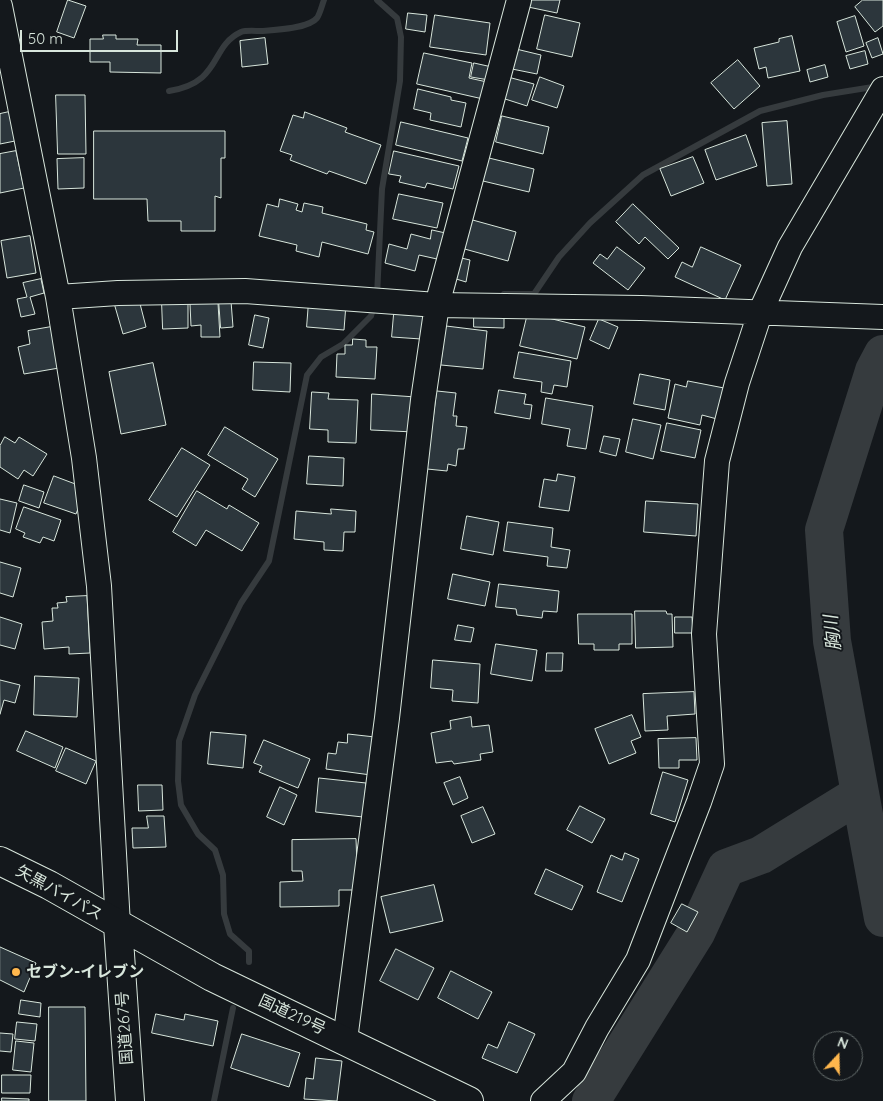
<!DOCTYPE html>
<html>
<head>
<meta charset="utf-8">
<style>
  body { margin:0 }
  #map { position:relative; width:883px; height:1101px; overflow:hidden; background:#14181c; font-family:Quicksand,sans-serif }
  canvas { display:block }
  .north { position:absolute; left:813px; top:1031px; width:50px; height:50px; box-sizing:border-box; background:#14181c; border:1px solid #626a69; border-radius:50%; rotate:21deg; font-size:14px; font-weight:700; line-height:20px; text-align:center; color:#d8e6dc }
  .north::after { content:''; display:block; margin:auto; width:18px; height:22px; background:#ffb74d; clip-path:polygon(50% 0,100% 100%,50% 72%,0 100%) }
  .scale { position:absolute; left:20px; top:30px; width:158px; height:22px; box-sizing:border-box; border:2px solid #d8e6dc; border-top:0; padding-left:6px; font-size:15px; line-height:18px; white-space:nowrap; color:#d8e6dc; -webkit-text-stroke:4px #14181c; paint-order:stroke }
</style>
</head>
<body>
<div id="map">
<canvas width="883" height="1101"></canvas>
<div class="north">N</div>
<div class="scale">50 m</div>
</div>
<script>
const ctx = document.querySelector('canvas').getContext('2d');
ctx.lineJoin = 'round';
function stroke(path, color, width, dash) { ctx.strokeStyle = color; ctx.lineWidth = width; ctx.lineCap = dash ? 'butt' : 'round'; ctx.setLineDash(dash || []); ctx.stroke(path); }
function fillPath(path, color) { ctx.fillStyle = color; ctx.fill(path, 'evenodd'); }
function write(font, color, halo, rows, align = 'center') {
  ctx.font = font + ' Quicksand,"Noto Sans JP",sans-serif'; ctx.lineWidth = 4; ctx.setLineDash([]); ctx.textBaseline = 'middle'; ctx.strokeStyle = halo; ctx.fillStyle = color; for (const [text, x, y, turn = 0] of rows) {
    ctx.save(); ctx.translate(x, y); ctx.rotate((+turn || 0) * Math.PI / 180); ctx.textAlign = isNaN(turn) ? turn : align; if (halo) ctx.strokeText(text, 0, 0); ctx.fillText(text, 0, 0); ctx.restore();
  }
}
stroke(new Path2D(`
  M169,91C223,82 209,47 241,32C246,30 255,31 261,31C274,30 308,29 317,18C320,14 322,5 324,0
  M504,294H534L559,257L590,223L643,175L760,111L823,95L879,86
  M377,296L382,189L400,81L401,37L397,18L377,0
  M249,962V951L230,934L224,914L223,875L215,850L198,834L181,805L178,781L179,741L195,695L241,603L269,561L307,375L321,357L343,344L371,316L374,305
  M214,1101L233,1008`), '#363b3e', 6);
stroke(new Path2D(`
  M883,354L874,371L824,530L832,641L883,918
  M591,1101L696,933L726,868L761,855L860,794`), '#363b3e', 38);
const building = new Path2D(`
  M68,0L86,6L74,38L57,32Z
  M529,0H560L557,13L528,7Z
  M863,0H883V26L875,32L855,7Z
  M408,13L427,15L425,32L406,29Z
  M435,15L490,23L486,55L430,47Z
  M545,15L580,23L572,57L537,49Z
  M855,16L864,46L846,52L837,22Z
  M103,35H116V39H138L137,45H161V73L110,72V62H90V39H103Z
  M792,36L800,71L768,78L766,67L759,69L754,48L779,42V39Z
  M265,38L268,64L242,67L240,41Z
  M878,38L883,54L872,58L866,43Z
  M516,49L541,55L537,74L512,69Z
  M865,51L868,64L850,69L846,56Z
  M424,53L472,63L469,78L487,82L483,99L417,84Z
  M738,60L760,86L734,109L711,83Z
  M474,63L492,67L489,80L471,77Z
  M825,65L828,77L810,82L807,70Z
  M508,77L534,84L527,106L502,98Z
  M540,77L564,86L557,108L532,100Z
  M418,89L451,97V100L466,103L461,127L430,120L431,113L414,109Z
  M56,95H85L86,154H58Z
  M9,112L15,141L0,144V114Z
  M305,112L347,128L345,132L381,145L366,184L329,171L327,174L290,160L292,155L280,151L293,115L303,118Z
  M502,116L549,127L543,154L496,142Z
  M787,121L792,184L767,186L762,123Z
  M401,122L468,138L462,161L396,145Z
  M94,131H225V158H221V198L215,196V231H181V221H148L147,199H94Z
  M746,135L757,166L716,180L705,150Z
  M16,151L24,188L0,193V154Z
  M394,151L459,166L453,189L427,183L425,188L399,182L401,176L389,174Z
  M693,157L704,183L671,196L660,169Z
  M84,158V188L58,189L57,159Z
  M489,158L534,169L529,192L483,181Z
  M399,194L443,203L437,228L393,219Z
  M280,199L298,204L296,210L302,212L304,203L323,207L322,213L367,224L366,230L374,232L368,254L322,242L319,257L296,251L297,245L259,236L267,204L278,207Z
  M633,204L679,248L668,259L645,237L639,244L616,222Z
  M469,219L516,232L508,261L461,248Z
  M432,230L450,234L447,246L441,245L437,259L419,255L415,271L385,263L389,244L407,249L411,234L430,239Z
  M30,236L36,273L7,278L1,241Z
  M617,247L645,268L628,290L593,263L600,254L607,259Z
  M701,247L741,265L725,300L675,277L682,262L692,267Z
  M457,257L470,260L466,282L453,278Z
  M41,279L44,293L30,297L35,314L21,317L17,299L27,297L23,283Z
  M138,296L146,327L123,334L114,303Z
  M219,301H231L233,327L221,328Z
  M309,301L346,304L344,330L307,327Z
  M162,303H188V328L163,329Z
  M218,303L220,337H201V325L191,326L190,304Z
  M474,311H504V328L474,327Z
  M528,313L585,327L577,359L520,346Z
  M394,314L423,316L421,339L392,337Z
  M255,315L269,318L263,348L249,345Z
  M599,319L618,327L609,349L590,340Z
  M446,326L487,331L483,369L441,365Z
  M51,327L59,368L24,374L18,347L30,344L28,331Z
  M353,339L366,340V347H377L375,379L336,377L337,354H345V345H352Z
  M519,352L571,361L567,387L554,385L552,394L541,392L542,382L514,378Z
  M254,362L291,363L290,392L253,390Z
  M153,363L166,425L121,434L109,372Z
  M640,374L670,380L665,410L634,404Z
  M688,381L724,388L717,419L702,415L700,425L668,418L675,384L686,387Z
  M499,390L526,394L524,404L532,405L530,419L495,413Z
  M437,391L456,393L453,416H457L456,426L467,427L464,449H458L456,466L448,464L447,471L427,469Z
  M312,392L329,393L328,399L358,400L356,443L328,442V430L310,429Z
  M372,394L416,397L414,432L371,430Z
  M546,398L593,406L586,449L567,446L570,429L542,424Z
  M633,419L661,425L653,459L626,452Z
  M667,423L701,430L695,458L661,451Z
  M225,427L278,459L255,497L242,489L248,479L208,455Z
  M604,436L620,439L616,456L600,452Z
  M5,437L15,443L19,437L47,454L33,476L24,470L18,479L0,467V446Z
  M182,448L210,465L177,517L149,500Z
  M309,456L344,458L343,486L307,484Z
  M558,474L575,477L569,511L539,507L544,479L556,481Z
  M54,476L86,488L76,514L44,503Z
  M24,485L44,492L39,508L19,501Z
  M197,491L227,509L229,505L259,523L242,551L206,530L196,546L173,532Z
  M0,499L17,503L10,533L0,530Z
  M646,501L698,504L696,536L644,532Z
  M24,507L61,520L54,541L43,537L40,543L23,537L25,533L16,529Z
  M331,509L356,511L355,532H344L343,551L324,550V542L294,539L296,511L331,514Z
  M467,516L499,522L493,555L461,549Z
  M508,522L553,528L551,547L570,550L567,568L547,566L548,557L504,551Z
  M0,562L21,568L13,597L0,593Z
  M453,574L490,582L485,606L448,599Z
  M499,584L559,591L557,612L543,611L542,618L517,615L516,609L496,607Z
  M87,596L90,653L69,654V647L44,649L42,622L53,621L52,608H58L57,603L67,602L66,597Z
  M635,611H666L667,614H672L673,647L636,648Z
  M578,614H632V644H619V650H594V644H579Z
  M0,617L22,624L15,649L0,645Z
  M675,617H692L693,633H675Z
  M458,625L474,628L471,642L455,640Z
  M496,644L537,650L532,681L491,674Z
  M547,653H563L562,671H546Z
  M433,660L480,664L478,703L452,701L453,690L431,688Z
  M35,676L79,678L77,717L34,715Z
  M0,680L20,685L15,703L4,700L0,714Z
  M694,692L695,714L667,716L668,730L645,731L643,694Z
  M632,715L641,737L631,741L636,753L609,764L595,729Z
  M471,717L472,727L489,725L493,752L480,754L481,760L454,764L452,761L436,763L431,733L451,729L450,721Z
  M26,731L63,747L55,768L17,751Z
  M211,732L246,735L243,768L208,764Z
  M348,734L375,737L371,775L326,769L328,753L336,754L338,742L347,743Z
  M696,738L697,760H679V768H659L658,739Z
  M264,740L310,759L298,788L259,772L262,766L254,763Z
  M66,748L96,761L86,784L56,771Z
  M663,772L688,780L675,822L651,814Z
  M460,777L468,798L453,805L444,783Z
  M319,778L366,783L363,817L316,812Z
  M138,785H162L163,810L139,811Z
  M280,787L297,795L284,825L267,817Z
  M580,806L605,819L592,843L567,830Z
  M483,807L495,834L472,843L461,816Z
  M147,816H164L166,847L133,848L132,828H148Z
  M356,839L358,890H339V906L280,907V882L303,881L302,871H292V840Z
  M625,853L639,859L622,902L597,892L611,855L622,860Z
  M546,869L583,886L572,910L535,894Z
  M434,885L443,921L390,933L381,897Z
  M682,904L698,912L687,932L671,923Z
  M0,947L36,963L24,992L0,980Z
  M396,949L434,968L418,1000L380,981Z
  M451,971L492,992L478,1019L438,998Z
  M21,1000L41,1003L40,1017L19,1014Z
  M49,1007H85L86,1101H49Z
  M156,1014L184,1020L185,1014L218,1021L213,1046L152,1033Z
  M17,1022L37,1024L35,1041L15,1039Z
  M509,1022L535,1034L517,1073L482,1058L488,1044L497,1048Z
  M0,1033L13,1034L11,1052L0,1051Z
  M242,1034L300,1053L289,1087L231,1068Z
  M16,1041L34,1043L31,1072L13,1070Z
  M316,1058L342,1061L337,1101L304,1099L306,1078L313,1079Z
  M2,1075H31L30,1093H2Z
  M2,1098L29,1099V1101H2Z`);
fillPath(building, '#2c363c');
stroke(building, '#d8e6dc', 1);
const minor = new Path2D(`
  M0,6L58,297L84,458L99,586L118,925
  M58,297L118,293L245,291L437,305L641,308L883,317
  M345,1040L387,718L423,400L437,305L519,0
  M543,1101L574,1072L597,1028L638,960L699,802L712,764L704,634L717,461L737,383L760,313L790,247L883,89`);
const highway = new Path2D(`
  M0,861L49,885L212,977L469,1101
  M118,925L130,1101`);
stroke(minor, '#d8e6dc', 26);
stroke(highway, '#d8e6dc', 30);
stroke(minor, '#14181c', 24);
stroke(highway, '#14181c', 28);
for (const [x, y, r, color] of [
  [16,972,5,"#ffb74d"]
]) { const dot = new Path2D(); dot.arc(x, y, r, 0, 2 * Math.PI); ctx.fillStyle = color; ctx.fill(dot); stroke(dot, '#14181c', 2); }
write('16px', '#d8e6dc', '#14181c', [
  ["矢黒バイパス",59,893,29],
  ["国道219号",292,1015,25],
  ["国道267号",125,1028,-94]
]);
write('bold 16px', '#d8e6dc', '#14181c', [
  ["セブン-イレブン",26,972]
], 'left');
write('italic 18px', '#d8e6dc', '#14181c', [
  ["胸川",833,633,-96]
]);
</script>
</body>
</html>
